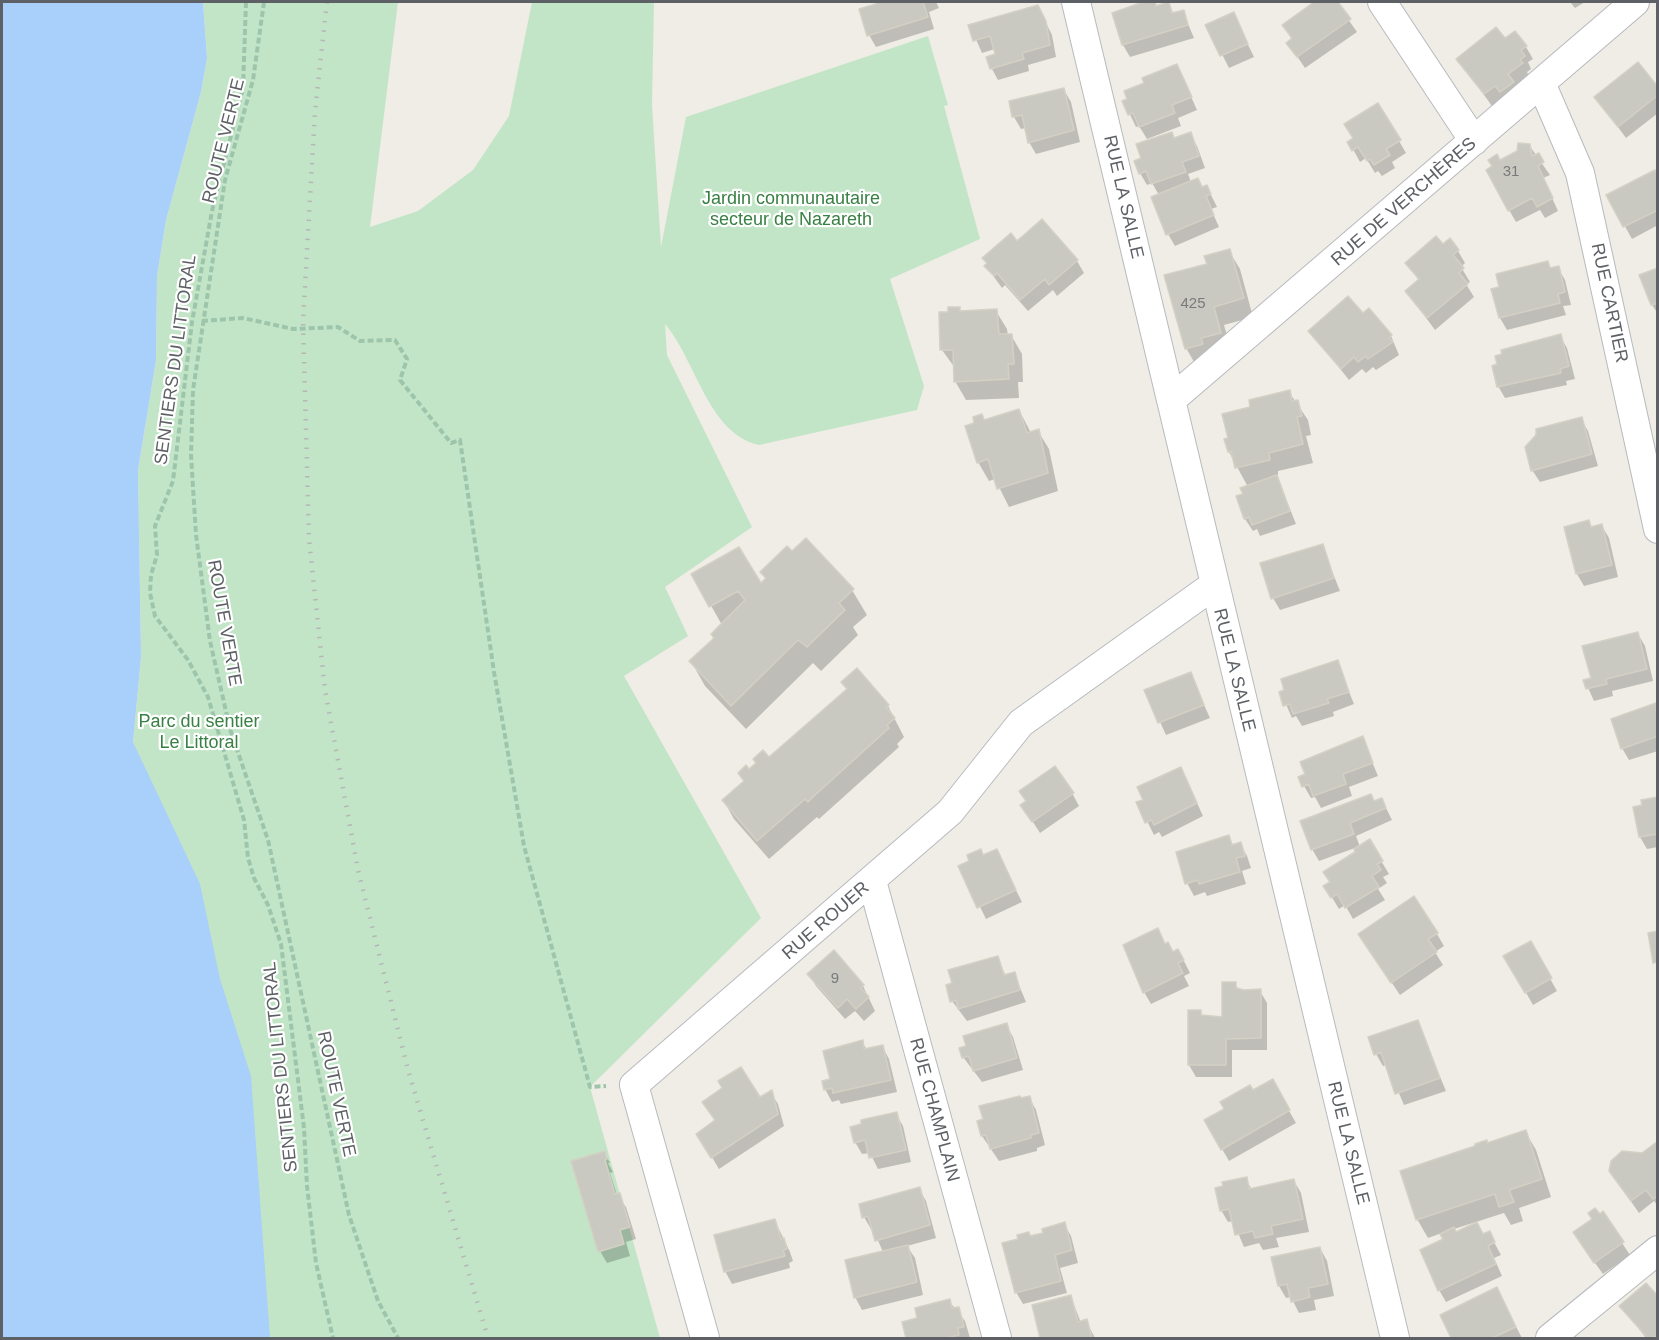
<!DOCTYPE html>
<html>
<head>
<meta charset="utf-8">
<style>
  body { margin:0 }
  #map { position:relative; width:1659px; height:1340px; overflow:hidden; background:#efede5; font-family:Helvetica,sans-serif }
  canvas { display:block }
  .frame { position:absolute; inset:0; border:3px solid #5d6065; pointer-events:none }
</style>
</head>
<body>
<div id="map">
<canvas width="1659" height="1340"></canvas>
<div class="frame"></div>
</div>
<script>
const ctx = document.querySelector('canvas').getContext('2d');
ctx.lineJoin = 'round';
function fillPath(path, color) { ctx.fillStyle = color; ctx.fill(path, 'evenodd'); }
function stroke(path, color, width, dash) { ctx.strokeStyle = color; ctx.lineWidth = width; ctx.lineCap = dash ? 'butt' : 'round'; ctx.setLineDash(dash || []); ctx.stroke(path); }
function write(font, color, halo, rows, align = 'center') {
  ctx.font = font + ' Helvetica,sans-serif'; ctx.lineWidth = 4.5; ctx.setLineDash([]); ctx.textBaseline = 'middle'; ctx.strokeStyle = halo; ctx.fillStyle = color; for (const [text, x, y, turn = 0] of rows) {
    ctx.save(); ctx.translate(x, y); ctx.rotate((+turn || 0) * Math.PI / 180); ctx.textAlign = isNaN(turn) ? turn : align; if (halo) ctx.strokeText(text, 0, 0); ctx.fillText(text, 0, 0); ctx.restore();
  }
}
fillPath(new Path2D(`
  M203,2H398L370,227L418,211L473,170L509,116L532,2H654L652,105L661,247L686,117L928,36L948,105L944,106L980,239L890,279L924,386L917,410L759,445C708,434 696,360 665,324L667,355L752,527L665,587L688,636L624,676L761,918L590,1087L660,1338H2L133,742L141,657L138,470L156,360L157,276L166,220L201,92L207,58Z`), '#c3e5c7');
fillPath(new Path2D(`
  M2,2H203L207,58L201,92L166,220L157,276L156,360L138,470L141,657L133,742L200,884L220,979L251,1076L270,1338H2Z`), '#a9cffb');
fillPath(new Path2D(`
  M877,2H936L939,8L929,12L934,29L876,47L869,35Z
  M1150,2H1154L1158,7L1168,4L1174,14L1183,12L1194,38L1130,57L1123,45L1114,14Z
  M1316,2H1336L1357,32L1305,68L1288,43L1292,40L1284,26Z
  M1570,2H1585L1575,8Z
  M1233,14L1254,57L1229,68L1207,25Z
  M1044,19L1052,35L1056,57L1028,65L1029,71L998,80L992,69H994L997,55L995,49L982,53L970,26Z
  M1505,41L1526,47L1533,59L1528,62L1531,69L1527,72L1529,76L1492,106L1458,59Z
  M1181,74L1197,110L1178,118L1181,126L1147,139L1139,126L1136,127L1124,102Z
  M1658,89V113L1626,138L1596,97Z
  M1064,90L1071,102L1080,142L1036,154L1029,142L1026,128L1021,129L1014,117L1010,103Z
  M1378,105L1406,153L1392,162L1395,168L1382,176L1378,171L1375,173L1366,158L1360,162L1349,142L1355,139Z
  M1171,133L1175,139L1190,134L1197,146L1205,168L1188,174L1191,182L1202,189L1207,187L1217,207L1211,209L1219,227L1175,246L1168,234L1159,195L1152,183L1147,185L1140,173L1143,159Z
  M1529,145L1550,175L1543,178L1558,211L1545,218L1540,210L1516,222L1509,210L1500,162Z
  M1658,177V225L1632,239L1608,196Z
  M1042,222L1077,261L1084,273L1057,296L1053,290L1028,311L1005,285L1002,288L986,266Z
  M1443,246L1458,251L1465,263L1461,267L1470,282L1466,284L1474,297L1435,330L1407,292L1419,281L1407,263Z
  M1229,251L1240,269L1253,317L1224,325L1231,351L1197,367L1186,348L1208,265Z
  M1547,263L1551,269L1558,268L1565,280L1571,305L1563,306L1566,315L1507,330L1500,318Z
  M1658,269V314L1652,305Z
  M959,308L962,313L996,311L1007,329L1008,336L1011,335L1022,354L1023,382H1018L1019,398L966,400L955,381V368L942,350L949,313Z
  M1362,315L1391,336L1399,355L1376,370L1373,367L1366,373L1362,369L1349,380L1310,331Z
  M1560,336L1567,348L1575,379L1566,381L1567,385L1505,398L1498,386Z
  M1289,392L1308,420L1311,435L1306,436L1313,463L1278,471V479L1296,524L1260,536L1257,529L1253,531L1245,519L1238,497L1245,495L1248,487L1229,452L1226,440L1230,439L1252,408Z
  M1019,410L1031,433L1038,431L1049,449L1058,491L1009,507L995,479L989,481L978,462L984,421Z
  M1581,419L1588,431L1598,466L1540,482L1532,470Z
  M1588,522L1592,528L1602,526L1609,538L1618,577L1584,586L1577,574Z
  M1322,546L1340,591L1280,610L1273,598Z
  M762,572L852,590L867,615L853,627L858,635L821,671L813,663L746,729L705,686L691,661L715,639L722,625L693,574L761,585L766,580Z
  M1638,634L1645,646L1653,681L1612,691L1613,696L1594,701L1585,681L1592,679Z
  M1337,662L1354,704L1333,712L1334,716L1302,726L1296,716L1292,718L1281,693Z
  M1190,674L1210,718L1166,735L1146,691Z
  M1656,705L1658,751L1629,760L1622,748Z
  M888,706L904,737L897,744L899,747L819,819L817,817L769,859L734,819L724,801L745,782L749,771Z
  M1362,738L1378,776L1349,787L1352,796L1321,808L1315,797L1311,798L1304,786Z
  M1187,781L1203,816L1162,837L1159,832L1154,835L1138,803Z
  M1072,793L1079,806L1040,833L1022,805Z
  M1658,799V847L1647,849L1640,837Z
  M1382,800L1392,820L1356,836L1360,847L1369,841L1389,874L1383,877L1387,883L1378,889L1385,900L1353,919L1345,905L1339,909L1325,886L1357,853L1355,848L1319,861L1312,849Z
  M1228,837L1234,846L1240,844L1247,856L1251,868L1242,871L1246,884L1207,896L1205,892L1194,896L1187,883Z
  M996,851L1022,902L986,919L960,866Z
  M1437,934L1444,946L1435,952L1443,965L1400,995L1367,946Z
  M1530,943L1557,991L1533,1005L1506,957Z
  M1166,945L1173,954L1178,951L1185,963L1190,973L1184,976L1189,986L1151,1004L1144,992Z
  M997,958L1006,976L1014,973L1026,1002L967,1021L952,1001Z
  M809,974L863,986L875,1011L864,1021L855,1011L845,1019L816,986Z
  M1235,984L1239,990L1260,991L1267,1003V1050H1232V1077H1196L1189,1065L1200,1012L1203,1016L1224,1018Z
  M1417,1022L1446,1091L1404,1105L1387,1065L1383,1066L1376,1054Z
  M1006,1025L1013,1037L1023,1070L982,1082L963,1057Z
  M862,1042L867,1050L882,1046L889,1059L897,1092L841,1104L839,1100L832,1102L825,1089Z
  M1272,1081L1296,1123L1229,1161L1206,1121Z
  M771,1093L778,1104L784,1126L719,1169L698,1134L716,1122L704,1103L759,1100Z
  M1029,1097L1036,1110L1045,1145L1037,1148V1151L999,1161L982,1136Z
  M896,1114L903,1126L911,1162L878,1169L870,1153L862,1154L855,1142Z
  M1525,1131L1536,1150L1551,1197L1519,1208L1523,1221L1511,1225L1504,1213L1454,1229L1456,1234L1483,1236L1489,1233L1501,1255L1494,1258L1502,1276L1446,1302L1439,1290L1445,1240L1442,1233L1428,1238L1417,1219L1487,1144Z
  M1658,1143V1206L1654,1201L1639,1213L1610,1171L1642,1155Z
  M604,1152L610,1163H608L613,1172L610,1173L617,1195L626,1207L636,1239L626,1242L630,1256L607,1263L600,1251Z
  M1246,1179L1252,1190L1294,1181L1301,1193L1309,1232L1276,1238L1279,1247L1263,1250L1259,1243L1244,1247L1233,1221L1228,1222L1221,1210Z
  M919,1189L926,1201L936,1238L907,1246L915,1258L923,1295L862,1310L855,1297L883,1252L873,1229H871L864,1217Z
  M1602,1213L1630,1255L1603,1274L1582,1245L1593,1219Z
  M775,1221L790,1252L793,1261L789,1263L790,1268L732,1284L725,1271Z
  M1064,1224L1071,1236L1078,1263L1060,1268L1067,1293L1023,1304L1016,1292L1030,1238Z
  M1320,1248L1327,1261L1334,1296L1314,1300L1316,1310L1299,1313L1291,1297L1286,1298L1279,1286L1273,1258Z
  M1071,1297L1081,1323L1086,1321L1095,1338H1042L1034,1306Z
  M1658,1298V1338H1646L1621,1306Z
  M949,1301L965,1321L970,1338H907L904,1323L919,1319Z
  M1503,1302L1522,1338H1453L1442,1316Z`), '#0003');
const building = new Path2D(`
  M875,2H923L928,17L867,36L859,9L876,4Z
  M1143,2H1155L1156,6L1169,2L1172,13L1184,10L1188,25L1122,45L1112,13Z
  M1314,2H1338L1351,19L1297,57L1286,43L1292,38L1282,25Z
  M1038,5L1046,21L1050,45L1022,53L1024,59L990,69L986,57L995,54L990,36L973,41L968,25Z
  M1234,12L1248,44L1220,56L1205,25Z
  M1496,27L1505,38L1515,31L1527,46L1521,50L1525,56L1520,60L1523,63L1508,74L1514,82L1500,92L1495,86L1484,94L1456,59Z
  M1638,62L1658,87V95L1618,127L1594,97Z
  M1177,64L1192,97L1172,105L1175,113L1139,127L1133,113L1128,115L1122,101L1127,99L1124,91L1144,83L1142,78Z
  M1064,88L1074,130L1028,143L1022,115L1012,117L1009,101Z
  M1378,103L1401,140L1386,149L1390,155L1374,165L1370,159L1367,161L1358,147L1352,151L1347,142L1353,138L1344,124Z
  M1172,132L1174,138L1191,132L1199,156L1182,162L1186,172L1151,184L1146,171L1139,174L1134,161L1141,158L1136,144Z
  M1518,143L1530,144L1532,156L1539,153L1544,162L1538,166L1553,198L1537,207L1532,198L1508,211L1486,170L1492,166L1488,160L1497,154L1500,160L1517,151Z
  M1655,170L1658,175V210L1623,227L1606,195Z
  M1198,178L1202,187L1207,185L1211,194L1206,196L1214,215L1166,235L1151,197Z
  M1042,219L1078,260L1049,285L1045,279L1020,300L997,273L994,276L984,266L987,263L982,258L1011,233L1017,241Z
  M1436,236L1443,244L1450,238L1459,250L1453,255L1464,268L1459,273L1468,284L1427,318L1405,291L1419,279L1405,263Z
  M1230,249L1244,298L1214,307L1221,333L1201,338L1203,344L1185,349L1164,275L1207,264L1204,256Z
  M1548,261L1550,268L1559,266L1565,292L1558,294L1560,303L1499,318L1491,289L1499,287L1496,274Z
  M1658,268V303L1651,305L1639,275Z
  M1348,296L1363,313L1369,308L1392,335L1389,338L1393,342L1368,359L1366,356L1358,362L1354,357L1341,369L1308,331Z
  M948,307H960V311L997,309L999,334H1012L1014,364H1008L1009,379L954,382L953,350H940L939,312H948Z
  M1561,334L1569,366L1560,369L1561,373L1497,387L1492,366L1497,364L1495,356L1502,354L1501,350Z
  M1290,390L1292,401L1298,400L1302,416L1297,417L1303,444L1269,453L1270,460L1235,468L1231,451L1228,452L1224,439L1228,438L1222,414L1250,407L1249,400Z
  M1019,409L1027,433L1039,429L1048,473L997,489L988,459L977,463L965,426L974,423L973,417L982,414L984,420Z
  M1582,417L1592,454L1531,471L1525,447L1536,435V429Z
  M1277,475L1290,511L1252,525L1249,517L1244,519L1236,496L1243,494L1240,488Z
  M1589,520L1591,527L1602,524L1612,565L1576,574L1564,527Z
  M806,538L854,589L839,603L845,610L807,647L798,640L731,706L689,661L714,638L711,634L745,600L738,591L709,607L691,574L739,547L761,583L766,578L760,572L787,546L792,551Z
  M1323,544L1334,578L1271,599L1260,563Z
  M1638,632L1647,669L1606,679L1607,684L1586,689L1583,680L1591,678L1582,646Z
  M1338,660L1349,692L1327,699L1329,703L1293,714L1290,704L1283,706L1279,692L1284,690L1281,679Z
  M857,668L889,705L886,707L895,718L887,725L889,728L814,796L808,802L805,799L757,841L722,800L744,781L738,773L746,765L749,769L756,763L753,759L763,750L769,757L847,689L841,682Z
  M1191,672L1204,705L1158,723L1144,690Z
  M1656,703L1658,736L1621,749L1611,719Z
  M1363,736L1373,763L1343,774L1346,784L1313,796L1309,784L1302,787L1298,777L1305,774L1300,762Z
  M1055,766L1074,793L1032,822L1020,805L1026,801L1019,791Z
  M1181,767L1197,803L1154,825L1152,820L1145,823L1136,802L1143,800L1137,787Z
  M1371,794L1374,801L1382,798L1386,808L1350,823L1354,834L1311,850L1300,821Z
  M1658,797V834L1639,837L1633,807L1642,805L1641,800Z
  M1229,835L1232,845L1241,842L1245,856L1236,858L1240,872L1199,884L1198,880L1185,884L1176,852Z
  M1370,839L1383,861L1377,864L1381,870L1372,876L1379,887L1345,908L1337,894L1331,898L1323,886L1330,882L1323,872L1355,852L1354,849Z
  M981,849L983,855L997,849L1016,890L977,908L958,866L969,861L967,855Z
  M1414,896L1438,933L1428,939L1437,952L1391,983L1358,934Z
  M1158,928L1165,944L1168,942L1173,952L1178,949L1184,960L1178,963L1183,973L1143,993L1123,945Z
  M1658,931V962L1653,963L1648,933Z
  M1531,941L1552,978L1525,993L1503,956Z
  M834,950L864,985L861,988L869,997L856,1009L847,999L838,1008L807,974Z
  M998,956L1004,975L1015,972L1020,990L958,1009L956,1000L950,1002L946,985L952,983L948,970Z
  M1222,982H1236V988L1244,990L1261,989V1038L1226,1039V1065H1188V1010H1201V1015L1222,1017Z
  M1418,1020L1440,1078L1395,1094L1381,1052L1374,1055L1368,1037Z
  M1007,1023L1017,1058L973,1071L969,1056L962,1058L959,1048L966,1046L963,1036Z
  M863,1040L864,1049L883,1045L891,1080L833,1093L832,1088L824,1090L822,1081L830,1079L823,1051Z
  M741,1067L760,1097L772,1090L778,1114L711,1158L696,1134L715,1120L702,1102L722,1088L718,1081Z
  M1273,1079L1290,1110L1221,1150L1204,1120L1224,1109L1220,1102L1250,1085L1253,1090Z
  M1020,1096L1021,1098L1030,1096L1039,1133L1031,1135V1138L990,1149L986,1135L981,1136L977,1121L983,1119L979,1106Z
  M897,1112L906,1150L869,1158L865,1140L854,1143L850,1127L861,1124V1120Z
  M1526,1130L1542,1179L1509,1190L1514,1202L1499,1207L1495,1194L1416,1220L1400,1171L1475,1146V1144L1487,1140V1143Z
  M1658,1141V1196L1653,1199L1646,1190L1631,1201L1609,1171L1611,1161L1622,1151L1642,1153Z
  M605,1151L607,1159L605,1160L615,1194L620,1193L630,1227L620,1230L624,1244L598,1252L571,1161Z
  M1247,1177L1249,1189L1294,1179L1303,1219L1271,1226L1273,1234L1255,1238L1253,1231L1235,1235L1229,1209L1220,1211L1215,1188L1223,1186L1222,1182Z
  M920,1187L930,1225L875,1241L868,1216L862,1218L859,1204Z
  M1595,1208L1600,1214L1603,1211L1624,1242L1594,1263L1573,1232L1592,1219L1588,1213Z
  M775,1219L781,1239L784,1238L787,1249L783,1250L785,1256L724,1272L714,1235Z
  M1065,1222L1072,1250L1055,1255L1061,1281L1015,1293L1002,1243L1018,1239L1017,1235L1029,1232L1030,1236L1043,1233L1042,1229Z
  M1477,1222L1483,1234L1490,1231L1495,1242L1488,1246L1496,1264L1438,1291L1420,1250L1443,1239L1440,1234L1454,1227L1456,1232Z
  M908,1245L917,1282L854,1298L845,1260Z
  M1320,1247L1328,1284L1308,1288L1310,1297L1291,1302L1287,1284L1278,1286L1271,1257Z
  M1646,1283L1658,1296V1335L1653,1338H1648L1619,1306Z
  M1497,1287L1516,1327L1492,1338H1451L1440,1315Z
  M1071,1295L1078,1322L1087,1319L1092,1338H1040L1032,1305Z
  M950,1299L952,1308L959,1307L964,1327L958,1328L959,1335L947,1338H906L902,1322L917,1318L915,1308Z`);
fillPath(building, '#cac9c1');
stroke(building, '#d3d0c4', 1.5);
const minor = new Path2D(`
  M1076,2L1395,1338
  M1382,2L1474,141
  M1541,83L1580,173L1658,529
  M1171,400L1635,2
  M872,881L997,1338
  M705,1338L634,1085L950,812L1021,723L1214,585
  M1550,1338L1658,1250`);
stroke(minor, '#b7babe', 30);
stroke(new Path2D(`
  M246,2L243,88L212,211L192,322L173,481L155,526L157,555L151,575L150,593L155,616L188,660L208,697L244,820L248,858L254,878L268,905L281,944L304,1128L307,1186L316,1263L333,1338
  M264,2L253,80L225,180L193,390L191,455L196,535L210,641L230,729L268,840L349,1215L378,1301L398,1338
  M202,321L243,318L293,329L338,327L360,341L395,340L407,359L400,380L451,443L460,440L494,672L524,846L590,1087L606,1086`), '#9dc5ac', 4, [6, 3]);
stroke(minor, '#fff', 28);
stroke(new Path2D(`
  M327,2L315,111L303,322L309,539L325,690L358,870L408,1070L488,1338`), '#b5b6b6', 4.5, [1.5, 8]);
write('15px', '#787a7c', null, [
  ["31",1511,172],
  ["425",1193,304],
  ["9",835,979]
]);
write('18px', '#5d6065', '#fff', [
  ["ROUTE VERTE",224,141,-76],
  ["RUE LA SALLE",1123,197,77],
  ["RUE DE VERCHÈRES",1404,202,-41],
  ["RUE CARTIER",1609,303,78],
  ["SENTIERS DU LITTORAL",176,360,-82],
  ["ROUTE VERTE",224,623,80],
  ["RUE LA SALLE",1234,670,76],
  ["RUE ROUER",826,921,-41],
  ["SENTIERS DU LITTORAL",281,1067,-96],
  ["ROUTE VERTE",336,1094,78],
  ["RUE CHAMPLAIN",934,1110,75],
  ["RUE LA SALLE",1348,1143,76]
]);
write('18px', '#388043', '#fff', [
  ["Jardin communautaire",791,199],
  ["secteur de Nazareth",791,220],
  ["Parc du sentier",199,722],
  ["Le Littoral",199,743]
]);
</script>
</body>
</html>
